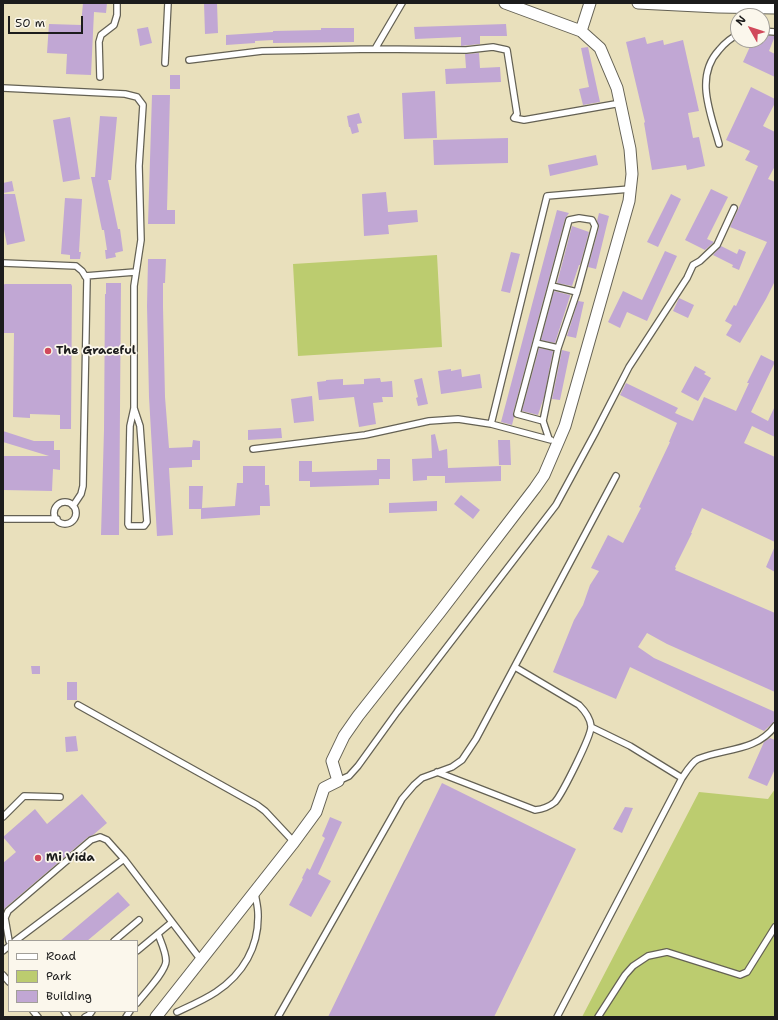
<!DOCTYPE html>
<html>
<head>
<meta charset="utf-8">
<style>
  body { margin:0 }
  #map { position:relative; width:778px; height:1020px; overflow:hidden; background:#e9e0bc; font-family:"Shantell Sans",sans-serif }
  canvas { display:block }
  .frame { position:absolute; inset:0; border:4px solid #1c1c1c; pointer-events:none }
  .legend { position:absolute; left:8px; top:940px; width:130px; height:72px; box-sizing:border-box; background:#fbf7ec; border:1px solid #a29f99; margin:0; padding:5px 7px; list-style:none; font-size:12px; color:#1c1c1c }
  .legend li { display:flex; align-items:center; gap:8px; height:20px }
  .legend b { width:20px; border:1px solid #a29f99 }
  .north { position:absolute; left:730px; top:8px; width:40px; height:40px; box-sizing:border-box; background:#fbf7ec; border:1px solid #a29f99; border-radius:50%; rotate:309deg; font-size:11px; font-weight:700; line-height:16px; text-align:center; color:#1c1c1c }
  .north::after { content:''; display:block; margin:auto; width:14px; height:18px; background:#d1495b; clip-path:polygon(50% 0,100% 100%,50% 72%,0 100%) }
  .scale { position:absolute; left:8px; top:16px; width:75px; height:18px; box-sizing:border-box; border:2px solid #1c1c1c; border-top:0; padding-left:5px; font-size:12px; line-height:14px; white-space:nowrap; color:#1c1c1c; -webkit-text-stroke:3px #fbf7ec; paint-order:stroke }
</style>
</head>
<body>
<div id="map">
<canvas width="778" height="1020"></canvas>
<div class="frame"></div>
<ul class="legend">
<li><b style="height:5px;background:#fff"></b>Road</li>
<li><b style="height:11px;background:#bccc6f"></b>Park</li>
<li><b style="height:11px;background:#c1a7d4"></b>Building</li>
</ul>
<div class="north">N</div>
<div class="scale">50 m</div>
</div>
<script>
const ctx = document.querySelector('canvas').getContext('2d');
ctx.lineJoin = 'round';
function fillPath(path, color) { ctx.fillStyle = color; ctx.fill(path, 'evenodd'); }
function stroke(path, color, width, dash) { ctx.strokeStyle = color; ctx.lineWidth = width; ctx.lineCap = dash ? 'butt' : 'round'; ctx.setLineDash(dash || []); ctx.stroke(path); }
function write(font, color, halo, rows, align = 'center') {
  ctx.font = font + ' "Shantell Sans",sans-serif'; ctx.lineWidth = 3.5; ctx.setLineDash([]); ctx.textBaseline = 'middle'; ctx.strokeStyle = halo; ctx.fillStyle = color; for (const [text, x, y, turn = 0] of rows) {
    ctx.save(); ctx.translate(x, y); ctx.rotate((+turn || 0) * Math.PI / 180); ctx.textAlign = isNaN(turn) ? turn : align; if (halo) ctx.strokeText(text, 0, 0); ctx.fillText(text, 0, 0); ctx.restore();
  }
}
fillPath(new Path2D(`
  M437,255L442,347L298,356L293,264Z
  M775,789V1017H582L699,792L768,799Z`), '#bccc6f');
fillPath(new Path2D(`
  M83,3H107L106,13L94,12L91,75L66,74L67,54L47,53L49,24L81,25Z
  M204,3H217L218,33L205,34Z
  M506,24L507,36H480V44L461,46V37L415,39L414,27Z
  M148,27L152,43L140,46L137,29Z
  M321,28H354V42L273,43V40L255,41V43L226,45V35L273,32V31L321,30Z
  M762,35L775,36L769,51L775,54V77L743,62L753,40H762Z
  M645,37L647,44L663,40L664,45L683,40L699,111L688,113L693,138L699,137L705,166L687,170L686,165L652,170L644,123L645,122L626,42Z
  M588,47L600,102L583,105L579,89L589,87L581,48Z
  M479,53L480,68L500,67L501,82L446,84L445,69L466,68L465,54Z
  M170,75H180V89H170Z
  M751,87L775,99V103L763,126L775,132V166L768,179L775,182V281L766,299L740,343L726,335L732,325L725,321L734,305L736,306L767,242L730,227L758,166L745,160L750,151L726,140Z
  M435,91L437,138L404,139L402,93Z
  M152,95H170L167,210H175V224H148Z
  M359,113L362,123L357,124L359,132L352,134L350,127H349L347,116Z
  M100,116L117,117L111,180H108L118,229H120L123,251L115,253L116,257L106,259L105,250H107L104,230H102L91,177H95Z
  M70,117L80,179L63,182L53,120Z
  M508,138V163L434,165L433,140Z
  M596,155L598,165L550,176L548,165Z
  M12,181L14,191L3,193V183Z
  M711,189L728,197L707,239L714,242L705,250L685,240Z
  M386,192L388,212L417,210L418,222L388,225L389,234L364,236L362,194Z
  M3,194H15L25,241L7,245L3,224Z
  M671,194L681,199L658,247L647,242Z
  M65,198L82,199L79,252H81L80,259H70V255L61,254Z
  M557,210L569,213L565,219L513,413L514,417L512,425L501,422Z
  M599,213L609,216L596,269L588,267L599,227L597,221Z
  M572,226L589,232L580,265H579L572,286L557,283Z
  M721,246L737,254L739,249L746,252L739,270L732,267L733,265L713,255Z
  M665,251L677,256L647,321L627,312L620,328L608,322L623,291L642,300Z
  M511,252L520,254L510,293L501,291Z
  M148,259H166L165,283H163V307L165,397L169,448L192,447L193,440L200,441V460H192V467L169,468L173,535L157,536L149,397L147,306Z
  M106,283H121L119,535H101L104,430L105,294H106Z
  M5,284H71L72,286L71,429H60V415L30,414V418L13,417L14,333H3V285Z
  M554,291L570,295V296L555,343L541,340Z
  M679,298L694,305L688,318L673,311Z
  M578,301L584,302L576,338L567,336Z
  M539,348L553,351L544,397L538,415L522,411Z
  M562,350L570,352L560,400L552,399Z
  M761,355L775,362L751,412L768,421L775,406V437L752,426L744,443L775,457V542L702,508L691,533H692L675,567L676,568L675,570L775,613V692L667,644L647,633L638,647L654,658L775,712V721L764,731L630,667L616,699L553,672L574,620L583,605L590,585L599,571L591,568L608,535L623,543L641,508L639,507L670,442H669L677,423L620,395L626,383L678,408L675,413L693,421L704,397L736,411L749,383H747Z
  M695,366L706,372L704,374L711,378L698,401L681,392Z
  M451,369V371L461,369L462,377L480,374L482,388L441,394L438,371Z
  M380,378L381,382L392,381L393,397H382L383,402L373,403L376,424L359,427L354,397L319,400L317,382L326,381V380L343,379V385L364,384V379Z
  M422,378L428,404L418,406L416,398L418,397L414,380Z
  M312,396L314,421L294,423L291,399Z
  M281,428L282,438L248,440V430Z
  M3,431L34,441H54V450H60V470L53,469L52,491L3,490V456H49L3,442Z
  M435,434L439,451L447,449L448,468L501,466V481L445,483V476H427V480L413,481L412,459L432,458L431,435Z
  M498,440H510L511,465H499Z
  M377,459H390V479H379V485L310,487V481H299V461H312V472L377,470Z
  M243,466H265V485H269L270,506H260V515L201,519V509H189V486H203L202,508L235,506L237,483H243Z
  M461,495L480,510L473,519L454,504Z
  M437,501V511L389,513V503Z
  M775,546V572L766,567Z
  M31,666H40V674H32Z
  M67,682H77V700H67Z
  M76,736L78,751L66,752L65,737Z
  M770,738L775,740V769L767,786L748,778L764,742Z
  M442,783L576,849L494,1017H328Z
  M82,794L107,823L93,835L88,837L5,908L3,912V863L16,852L3,837L35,809L47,824Z
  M625,807L633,808L622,833L613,829Z
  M330,817L342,822L318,874L331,881L311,917L289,905L303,879L302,878L307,868L310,870L325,838L322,836Z
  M118,892L130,905L87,941H60Z`), '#c1a7d4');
const service = new Path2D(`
  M762,31L775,32
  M375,49L402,3
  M189,60L262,51L375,49L466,50L493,47L507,50L517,114L514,118L524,120L621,103
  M165,63L168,3
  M100,77L99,42L101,35L114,25L117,15V3
  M3,88L125,94L137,97L143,105L139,166L141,240L134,286V408L130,426L128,524L129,526H144L147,522L140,426L134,408
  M719,144C711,114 694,77 719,50C724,44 730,38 738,35
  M3,263L76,266L82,271L87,279L83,486L81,494L73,506
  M85,276L135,272
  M552,286L577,292
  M536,343L558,348
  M543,421L558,348L577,292L595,226L592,220L579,218L569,220L536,343L517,414L543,421L549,439
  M551,440L491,424L547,196L630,189
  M253,449L365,435L429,421L458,419L491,424
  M54 513a11 11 0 1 1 22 0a11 11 0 1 1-22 0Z
  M3,519H57
  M78,705L257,805L265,811L294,842
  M591,727L630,746L682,778
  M437,772L535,810C543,809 549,807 555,802C562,794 592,735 591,726C590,717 585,711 579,705L515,667
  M338,781L349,776L358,766L397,712L556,505L595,433L629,367L687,278L693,265L700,261L717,245L734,208
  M3,817L24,796L60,797
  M124,859L172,922
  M9,941L5,918L8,911L91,840L100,837L107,840L124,859L15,941
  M114,941L139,920
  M3,951L9,946
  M137,951L172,922L201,960
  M3,975L9,982
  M137,1003C144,994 166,971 166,961C166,952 161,942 158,934
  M33,1011L38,1017
  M64,1011L68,1017
  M177,1012C190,1006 204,1000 216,992C243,974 259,947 258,914C258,907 256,900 255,893
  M85,1017L89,1015L92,1011
  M126,1017L130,1011
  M278,1017L402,799L414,785L422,778L452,767L462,760L476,739L616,476
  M557,1017L682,778C686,772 692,762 698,759C724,748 756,752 775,726
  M598,1017L625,975L633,966L648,956L667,952L740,975L747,972L775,927`);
const minor = new Path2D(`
  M638,3L718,7L775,8
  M581,31L590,3
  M156,1017L294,842L316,812L324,788L338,781L332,761L344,736L358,716L440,612L535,488L544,475L565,426L629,201L632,174L630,149L617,88L600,48L581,31L505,3`);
stroke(service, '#646154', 8);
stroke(minor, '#646154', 13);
stroke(service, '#fff', 5.5);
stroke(minor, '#fff', 11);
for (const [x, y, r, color] of [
  [48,351,4,"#d1495b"],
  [38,858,4,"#d1495b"]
]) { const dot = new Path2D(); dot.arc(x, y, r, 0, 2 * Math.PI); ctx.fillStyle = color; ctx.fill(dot); stroke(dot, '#fbf7ec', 1.5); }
write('bold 12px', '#1c1c1c', '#fbf7ec', [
  ["The Graceful",56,351],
  ["Mi Vida",46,858]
], 'left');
</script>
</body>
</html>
